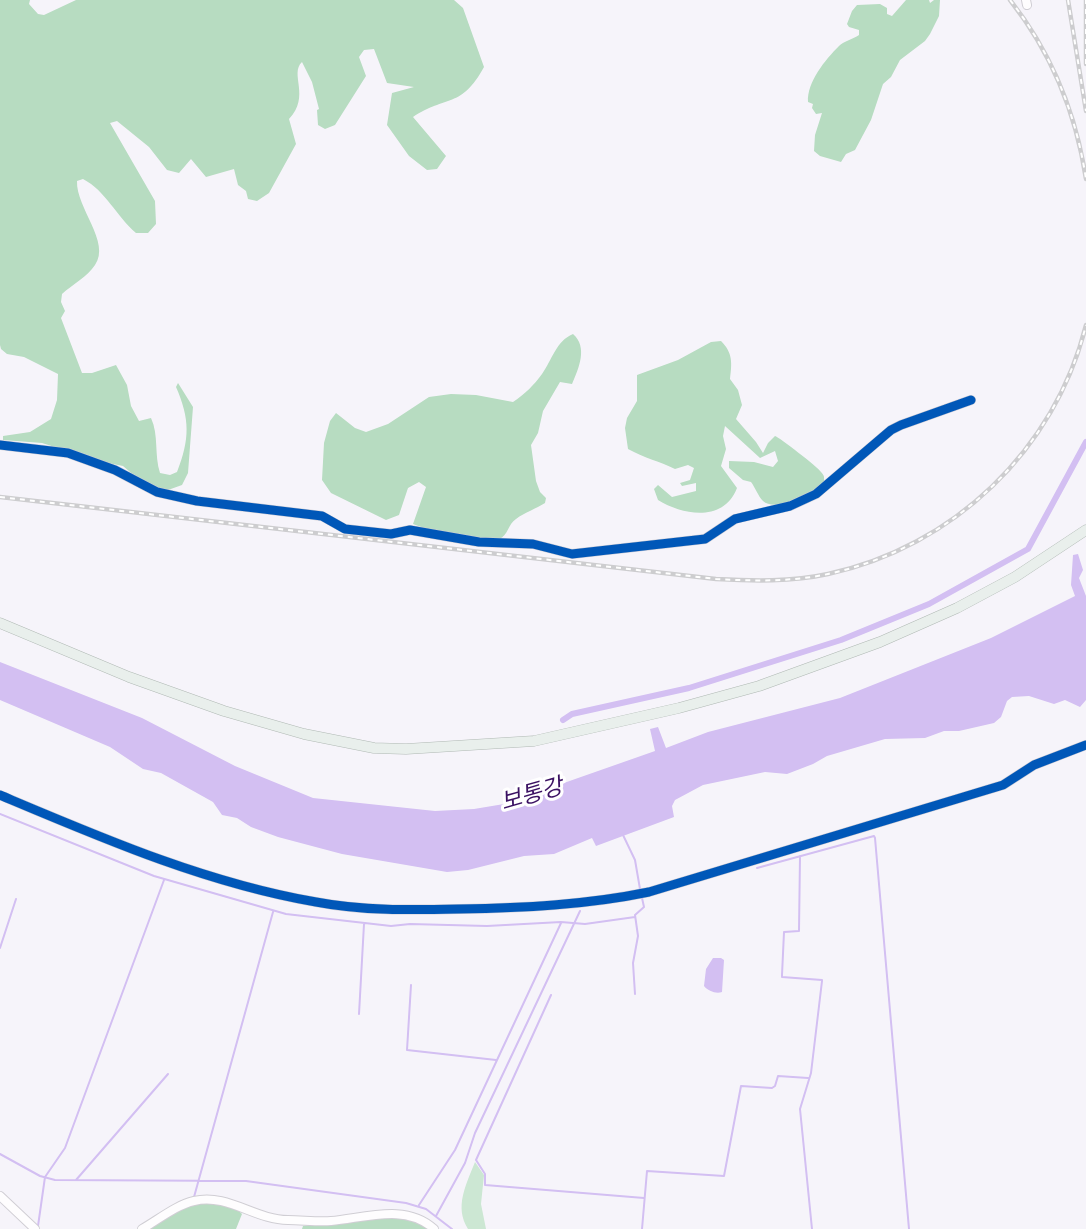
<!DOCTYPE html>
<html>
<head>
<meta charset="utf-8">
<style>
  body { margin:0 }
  canvas { display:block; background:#f6f4fa }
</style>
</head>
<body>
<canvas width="1086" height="1229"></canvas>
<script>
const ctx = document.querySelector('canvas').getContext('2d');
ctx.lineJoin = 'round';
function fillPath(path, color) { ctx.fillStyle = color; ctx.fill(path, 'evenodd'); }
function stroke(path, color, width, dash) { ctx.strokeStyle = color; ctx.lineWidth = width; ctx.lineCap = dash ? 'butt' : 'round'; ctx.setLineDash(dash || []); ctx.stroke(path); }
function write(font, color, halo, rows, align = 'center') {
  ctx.font = font + ' "Nunito Sans","Noto Sans KR",sans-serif'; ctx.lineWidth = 6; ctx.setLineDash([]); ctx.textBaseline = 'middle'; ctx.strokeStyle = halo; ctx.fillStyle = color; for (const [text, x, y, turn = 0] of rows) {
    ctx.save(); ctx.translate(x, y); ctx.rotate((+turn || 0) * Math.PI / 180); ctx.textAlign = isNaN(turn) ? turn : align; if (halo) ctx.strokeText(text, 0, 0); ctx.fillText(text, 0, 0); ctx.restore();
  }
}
fillPath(new Path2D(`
  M475,1162L484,1175L481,1204L486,1229H468C454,1207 466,1185 475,1162Z`), '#cce7d3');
fillPath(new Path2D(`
  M0,0H30L29,4L38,14L44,15L76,0H454L463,8L484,67C461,109 446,95 413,117L446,156L437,169L427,170L409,156L387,125L392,93L414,87L387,83L374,49L364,50L359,57L366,76L335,125L325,129L318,125L317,110L319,109L312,82L302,62C289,74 311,96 289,119L296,144L269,193L257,201L248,199L246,191L238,185L234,169L206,177L191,159L179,173L167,170L149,147L117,121L110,123L155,201L156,224L148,233H136C116,216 106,191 83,179L77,181C76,208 111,242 95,265C88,276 72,285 62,294L61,302L65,311L61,318L82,373H92L116,365L127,385L131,406L139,421L151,418C159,435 154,455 160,473L170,475L177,472C190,439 190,419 176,387L178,383L193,407L188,473L182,485L168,490L155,488L137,478L123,466L103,462L42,443L3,440V436L30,432L51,419L57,400L58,374L24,357L7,354L1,349L0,345Z
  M906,0H929L930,3L934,0H940L939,16L930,34L925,41L900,60L891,77L883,84L871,120L855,150L846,154L841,162L820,156L814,151L815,135L822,113L816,114L812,108L813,104L808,102C807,82 825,60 839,46C844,41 853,39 859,35V30L849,27L847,24L852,11L857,5L880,4L887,8V14L892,16Z
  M573,334C588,347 579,368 572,384L560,382L543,411L538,433L531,445L536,481L540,492L546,498L545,503C536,509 525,512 516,519C508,524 508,536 499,539C479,546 433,532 413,524L426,487L419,482L408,488L399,515L386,520L331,493L322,480L324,443L330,421L336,413L355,428L366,432L388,424L429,397L451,394L476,395L513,402C525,394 534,385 542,374C552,360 556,341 573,334Z
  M721,341C733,353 732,363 730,379L738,390L742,405L736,419L756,442L763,453L768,443L775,436C779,437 819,468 821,472C825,477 824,476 824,483C813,493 776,513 763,501C758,496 755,487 751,482L743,480L729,468V461L754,462L773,467L778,461L775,451L760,458L725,426L723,436L726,449L721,466L737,488C724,522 684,516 658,500L654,489L658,485L672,497L696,491V483L682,486L680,483L690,480L694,468L688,465L675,469C659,461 644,458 628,449L625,428L627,418L637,401V375L678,360L711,342Z
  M202,1203C216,1204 232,1202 242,1214L236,1229H146L190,1205Z
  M375,1216L415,1220L430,1229H302L303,1226L351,1222Z`), '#b7dcc1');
fillPath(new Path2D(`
  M1078,554L1083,570L1079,578L1086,596V700L1080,707L1065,700L1054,704L1029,696L1012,697L1007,701L1001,717L994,723L959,731H944L925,738L885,739L827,756L813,764L787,774L765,772L703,785L675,800L672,806L674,817L596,846L592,838L554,854L524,856L468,870L447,872L342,854L278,837L251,827L237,818L222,815L213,802L161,773L143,769L110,747L0,700V662L142,718L235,766L313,798L435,811L474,809L504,804L655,751L650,729L658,727L666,748L708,732L840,698L991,638L1075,596L1071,585L1073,555Z
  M713,958H721L724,960L722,992C716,994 708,991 704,986L706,969Z`), '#d3bff2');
stroke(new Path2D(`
  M0,814L154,876L286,914L391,926L410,924L487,926L561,922L585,924L635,917
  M623,835L635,860L640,889
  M800,856L799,931L784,932L782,975V977L822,980V981L811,1073L800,1109L812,1229
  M757,868L874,836L875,838L909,1229
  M0,948L16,899
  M411,985L407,1050L496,1060
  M635,994L633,963L638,936L635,915L644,907L642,898
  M551,995L476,1160L485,1174V1185L644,1198
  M359,1014L364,924
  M0,1154L40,1176L55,1180L246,1181L406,1203L426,1209L452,1229
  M76,1180L168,1074
  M194,1197L273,912
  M419,1205L455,1150L561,923
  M436,1216L465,1163L475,1133L580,911
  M38,1226L45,1177L65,1148L164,880
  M642,1229L647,1171L724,1176L741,1086L772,1088L775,1086L778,1076L808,1078`), '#d3bff2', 2);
stroke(new Path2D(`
  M563,720L572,714L689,688L841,640L929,604L1028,549L1086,442`), '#d3bff2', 6);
const minor = new Path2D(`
  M1026,0L1027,5
  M0,445L68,453L115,470L157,492L197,501L322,516L345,529L391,534L410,530L479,542L533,544L572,554L705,539L735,519L790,506L816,494L891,430L901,425L971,400
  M0,795C102,838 206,883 316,902C363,911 411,910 459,909C522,908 586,905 649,892L1003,785L1034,765L1086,745
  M0,1196L35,1229
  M142,1229C158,1220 176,1205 194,1201C228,1193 255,1220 288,1220C302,1220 317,1222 331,1221C365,1218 406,1203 434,1229`);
const major = new Path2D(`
  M0,623L129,677L224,711L304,734L374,748L406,749L534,741L679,708L759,686L880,642L957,608L1015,577L1086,530`);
stroke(minor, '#d0ced4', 10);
stroke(major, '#b0b9b4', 11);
stroke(minor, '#fefdfe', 8);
stroke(major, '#e9efec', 10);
const rail = new Path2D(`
  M1010,0C1051,52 1076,113 1086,179
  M1068,0L1086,111
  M1086,64V0
  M0,497L716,579C753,581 791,582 828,574C953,547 1055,450 1086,325`);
stroke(rail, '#cdcdcf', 4.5);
stroke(rail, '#fff', 2, [5]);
stroke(new Path2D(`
  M0,445L68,453L115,470L157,492L197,501L322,516L345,529L391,534L410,530L479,542L533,544L572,554L705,539L735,519L790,506L816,494L891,430L901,425L971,400
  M0,795C102,838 206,883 316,902C363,911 411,910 459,909C522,908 586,905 649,892L1003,785L1034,765L1086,745`), '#0057b8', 9);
write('italic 23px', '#3b1163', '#fff', [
  ["보통강",532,796,-16]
]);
</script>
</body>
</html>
